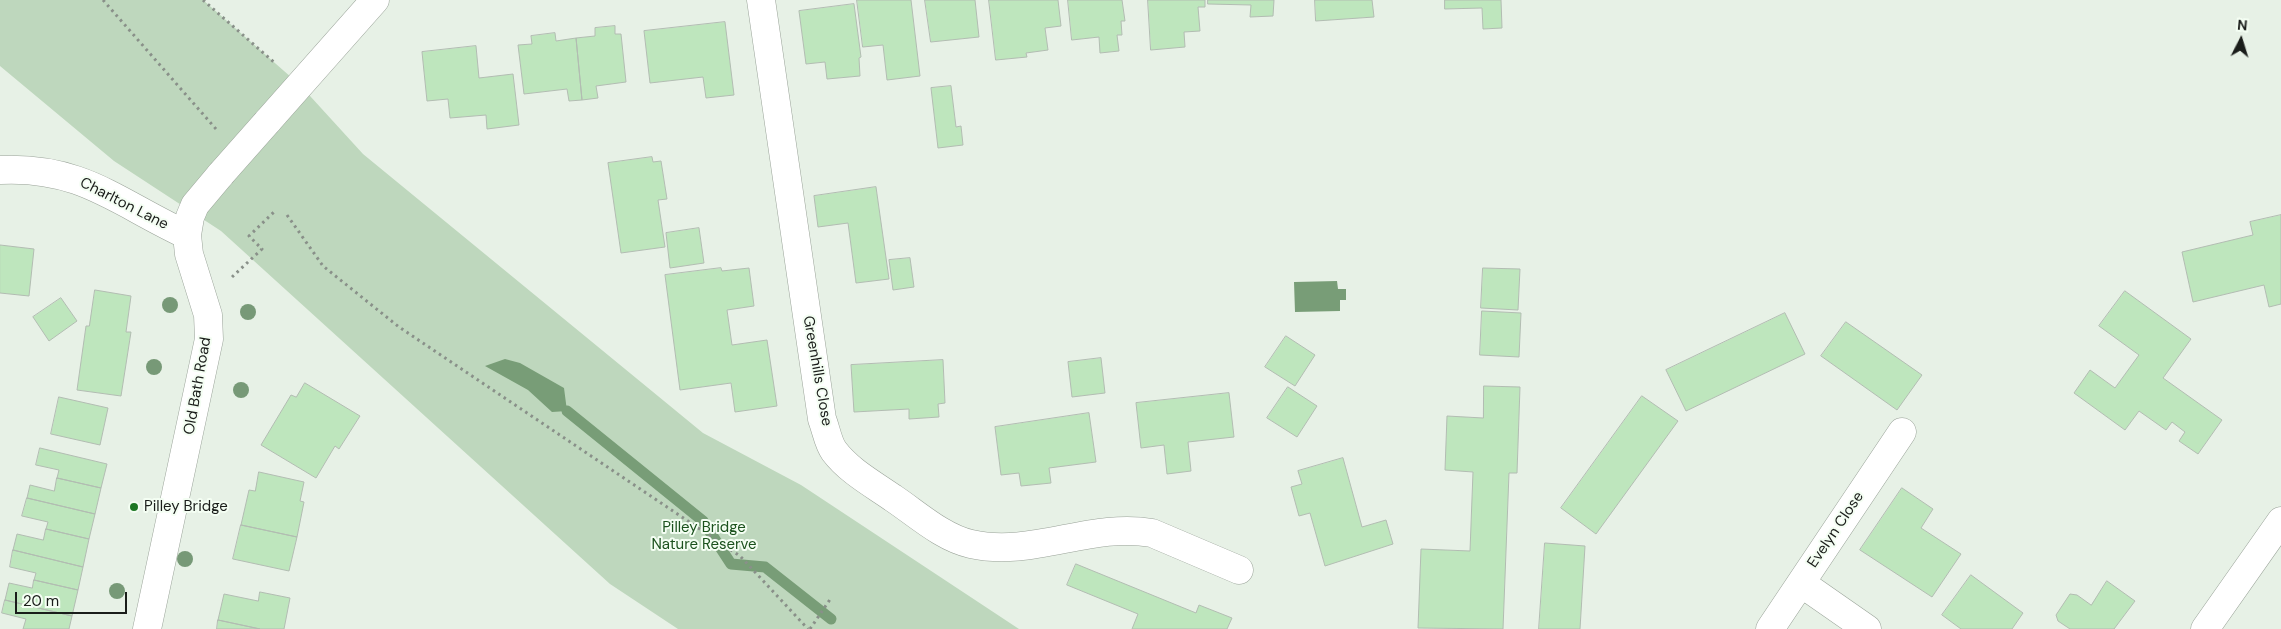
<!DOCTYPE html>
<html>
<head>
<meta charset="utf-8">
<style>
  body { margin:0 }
  #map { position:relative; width:2281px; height:629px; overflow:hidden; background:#e7f1e6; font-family:"DM Sans",sans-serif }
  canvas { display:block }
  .north { position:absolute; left:2216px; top:15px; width:50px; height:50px; -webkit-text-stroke:4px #f4fef3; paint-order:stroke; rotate:5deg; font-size:14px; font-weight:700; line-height:20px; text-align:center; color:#1a1d1a }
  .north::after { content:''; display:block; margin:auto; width:18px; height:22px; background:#1a1d1a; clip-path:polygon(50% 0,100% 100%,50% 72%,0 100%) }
  .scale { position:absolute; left:15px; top:592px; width:112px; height:22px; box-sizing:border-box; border:2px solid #1a1d1a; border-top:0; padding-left:6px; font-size:15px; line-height:18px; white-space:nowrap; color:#1a1d1a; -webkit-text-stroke:4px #f4fef3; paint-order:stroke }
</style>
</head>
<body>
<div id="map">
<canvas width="2281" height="629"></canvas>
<div class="north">N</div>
<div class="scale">20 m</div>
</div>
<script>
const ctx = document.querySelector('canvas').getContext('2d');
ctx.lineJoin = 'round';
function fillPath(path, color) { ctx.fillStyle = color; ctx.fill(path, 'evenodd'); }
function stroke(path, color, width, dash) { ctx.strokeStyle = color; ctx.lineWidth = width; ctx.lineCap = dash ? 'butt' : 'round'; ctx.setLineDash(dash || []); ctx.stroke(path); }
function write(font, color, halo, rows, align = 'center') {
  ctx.font = font + ' "DM Sans",sans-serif'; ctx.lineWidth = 4; ctx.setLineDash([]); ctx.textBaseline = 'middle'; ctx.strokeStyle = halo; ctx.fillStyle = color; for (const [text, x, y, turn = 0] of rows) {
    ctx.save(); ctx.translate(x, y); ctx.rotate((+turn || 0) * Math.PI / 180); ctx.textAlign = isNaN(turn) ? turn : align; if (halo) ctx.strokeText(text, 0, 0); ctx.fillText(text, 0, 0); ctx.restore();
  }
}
fillPath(new Path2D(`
  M0,0H203L300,85L363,154L703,433L801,485L1019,629H678L610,584L221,231L114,161L0,66Z`), '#bed7bd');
fillPath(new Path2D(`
  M1337,281L1338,289H1346V300H1340V311L1295,312L1294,282Z
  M505,359L520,363L564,388L567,411L552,412L528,390L485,366Z`), '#789d77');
stroke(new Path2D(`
  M567,411L703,521L731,564L765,567L831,619`), '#789d77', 11);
const building = new Path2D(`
  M857,0H911L920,76L887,80L883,45L863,47Z
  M925,0H975L979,37L931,42Z
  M989,0H1058L1061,26L1045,28L1048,50L1026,53L1027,57L996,60Z
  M1068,0H1122L1125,21H1121L1122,35H1117L1119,51L1100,53L1099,37L1072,40Z
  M1148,0H1205V7H1198L1200,31L1184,32L1185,47L1151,50Z
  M1208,0H1274L1273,16L1250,17L1251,5L1208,4Z
  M1315,0H1372L1374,17L1316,21Z
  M1445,0H1501L1502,28L1483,29L1482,8L1445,9Z
  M854,4L861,57L859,58L860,76L827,79L825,62L806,64L799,11Z
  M725,22L734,95L706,98L703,77L650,83L644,31Z
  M615,26V34H621L626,82L596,86L598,98L582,100L576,38L595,36V28Z
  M555,33L556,41L576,38L582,100L569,101L567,89L524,94L518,45L532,44L531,36Z
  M476,46L479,78L513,74L519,125L487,129L486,115L450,118L448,99L427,101L422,52Z
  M951,86L956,127L961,126L963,145L938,148L931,88Z
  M652,157L653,162L661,161L667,199L658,200L665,247L621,253L608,163Z
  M876,187L889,279L856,283L848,223L818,227L814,196Z
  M2281,215V304L2269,307L2264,285L2193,302L2182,252L2253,235L2250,222Z
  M699,228L704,263L670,268L666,233Z
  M0,245L34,249L29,296L0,293Z
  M910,258L914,287L893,290L889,260Z
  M721,268L722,271L749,268L754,306L727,310L732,345L767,340L777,406L735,412L731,383L680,390L665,275Z
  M1483,268L1520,269L1518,310L1481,308Z
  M95,290L131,296L126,332H131L121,396L77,390L86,326H89Z
  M2125,291L2191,339L2163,378L2222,420L2198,454L2179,441L2185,432L2172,422L2166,430L2139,411L2125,430L2074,393L2090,370L2115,388L2139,355L2099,326Z
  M61,298L77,321L49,341L33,317Z
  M1482,311L1521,313L1519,357L1480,355Z
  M1785,313L1805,354L1686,411L1666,370Z
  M1846,322L1922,375L1897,410L1821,356Z
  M1286,336L1315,355L1295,386L1265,367Z
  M1101,358L1105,393L1072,397L1068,362Z
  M943,360L945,403L938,404L939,417L909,419V409L854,412L851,365Z
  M305,383L360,416L339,449L335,446L316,478L261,445L291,395L296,397Z
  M1484,386L1520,387L1517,473H1509L1503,629L1418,628L1421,549L1470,551L1473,472L1445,470L1447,416L1483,418Z
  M1288,387L1317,406L1297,437L1267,418Z
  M1229,393L1234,437L1188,442L1191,471L1167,474L1164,445L1141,448L1136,403Z
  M1642,396L1678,421L1596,534L1561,508Z
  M59,397L108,408L100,445L51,434Z
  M1089,413L1096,462L1049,468L1051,483L1021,486L1019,473L1001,475L995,427Z
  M40,448L107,464L101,488L57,478L59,470L36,465Z
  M1343,458L1362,527L1386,520L1393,544L1325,566L1310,513L1299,516L1291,487L1302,484L1298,471Z
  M259,472L304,482L300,501L304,502L297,537L241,525L249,490L255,491Z
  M57,478L101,488L95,514L27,498L30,485L54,491Z
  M1902,488L1933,509L1921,528L1961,554L1932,597L1860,550Z
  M27,498L95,514L89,539L46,529L48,522L22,516Z
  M241,525L297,537L289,571L233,559Z
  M46,529L89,539L83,567L13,550L17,534L43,540Z
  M1545,543L1585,546L1580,629H1539Z
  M13,550L83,567L78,590L34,580L36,573L10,567Z
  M1076,564L1196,613L1199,605L1232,618L1227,629H1132L1138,614L1067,585Z
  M1971,575L2023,613L2012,629H1961L1942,615Z
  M34,580L78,590L72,616L5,600L9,583L32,588Z
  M2107,581L2135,601L2114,629H2070L2058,621L2056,615L2070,594L2077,595L2091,605Z
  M260,592L290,598L284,629H260L218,620L224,594L258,601Z
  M5,600L72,616L69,629H23L26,619L2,613Z
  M218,620L260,629H217Z`);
fillPath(building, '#bee6bd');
stroke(building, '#b2bcb2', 1);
const minor = new Path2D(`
  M761,0L822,419C826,429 828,443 834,451C849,471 873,484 893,498C917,514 943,538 971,544C1032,558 1091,522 1152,533L1239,570
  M267,122L375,0
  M0,170C82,166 118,203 187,235
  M1801,583L1867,629
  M147,629L209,339L208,315L189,254L187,235L190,217L195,205L221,174
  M1770,629L1902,432
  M2205,629L2281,521`);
stroke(minor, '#99a298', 29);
stroke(new Path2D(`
  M103,0L216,129
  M203,0L276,64
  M287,215L323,266L399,327L740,556L808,629
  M232,277L262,249L249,236L275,211
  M810,629L831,598`), '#899089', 3, [2.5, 4]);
stroke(minor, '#fff', 28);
const minorBridge = new Path2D(`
  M221,174L267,122`);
stroke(minorBridge, '#99a298', 29, []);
stroke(minorBridge, '#fff', 28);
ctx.fillStyle = '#797';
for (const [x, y] of [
  [170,305],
  [248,312],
  [154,367],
  [241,390],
  [185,559],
  [117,591]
]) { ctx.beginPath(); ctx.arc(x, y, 8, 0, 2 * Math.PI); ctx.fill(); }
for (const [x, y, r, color] of [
  [134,507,5,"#1d7623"]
]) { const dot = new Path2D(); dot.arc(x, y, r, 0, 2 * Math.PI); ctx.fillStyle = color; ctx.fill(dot); stroke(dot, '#f4fef3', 2); }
write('15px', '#1a1d1a', '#f4fef3', [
  ["Charlton Lane",124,204,27],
  ["Greenhills Close",817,371,80],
  ["Old Bath Road",198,386,-80],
  ["Evelyn Close",1836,530,-56]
]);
write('15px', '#1a1d1a', '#f4fef3', [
  ["Pilley Bridge",144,507]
], 'left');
write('15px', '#1b511d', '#f4fef3', [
  ["Pilley Bridge",704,528],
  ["Nature Reserve",704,545]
]);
</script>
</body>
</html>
